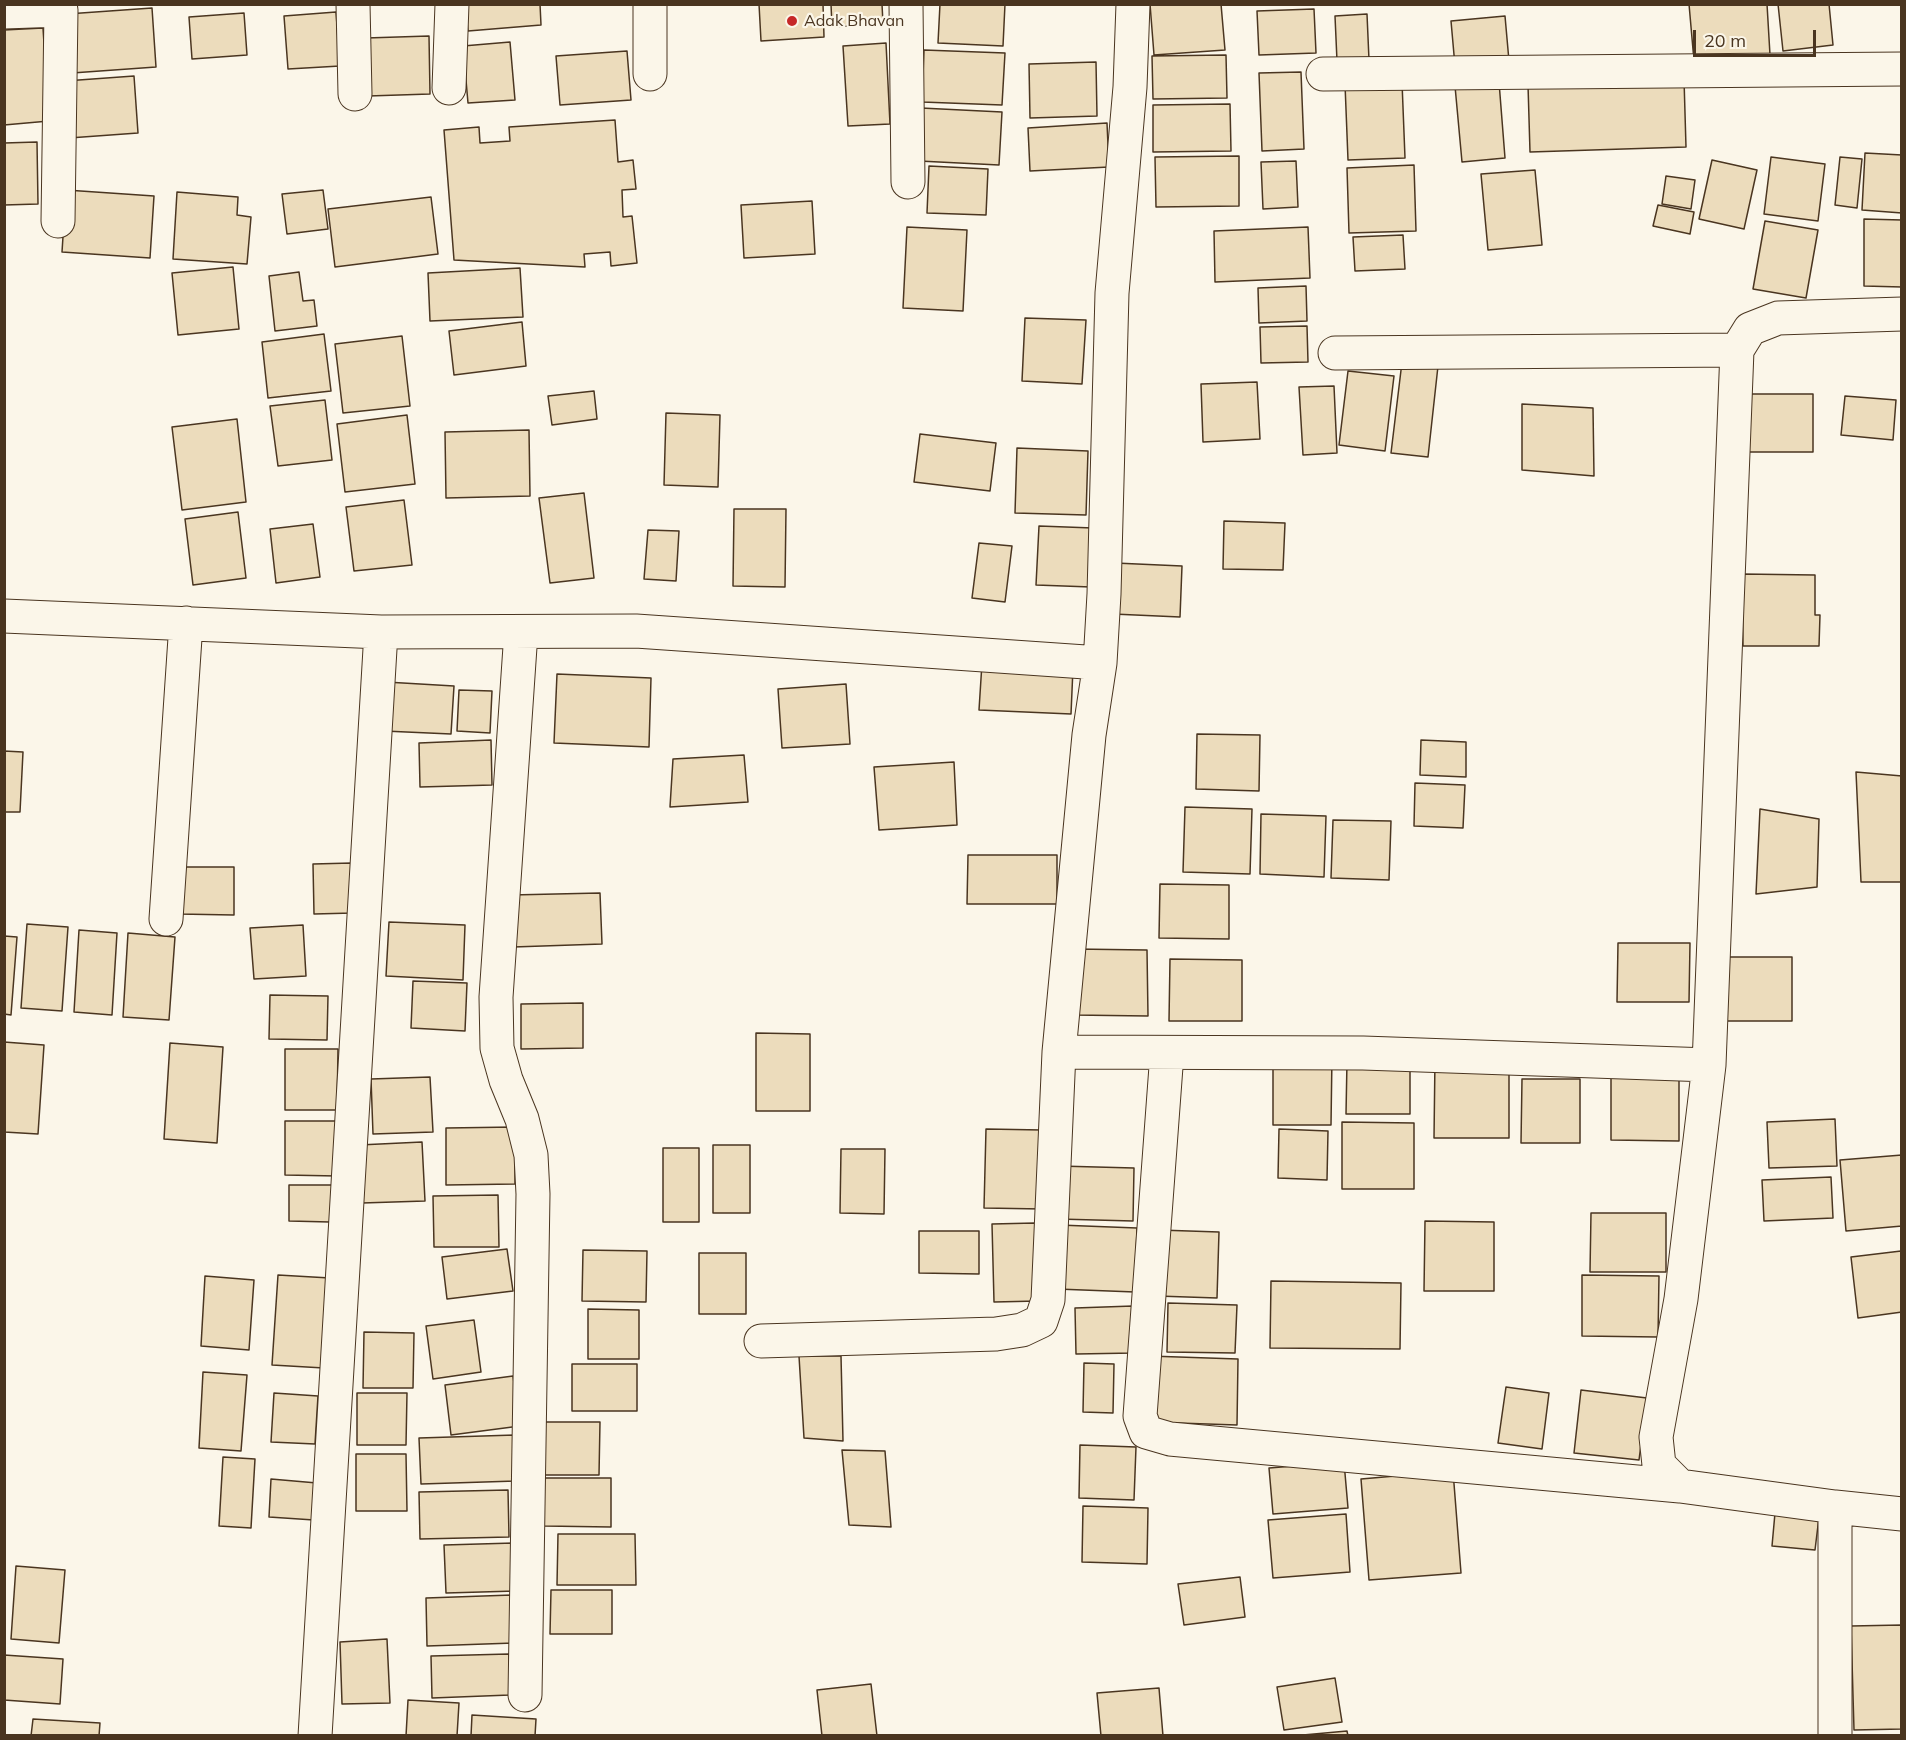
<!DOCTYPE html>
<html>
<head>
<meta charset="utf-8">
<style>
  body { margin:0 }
  #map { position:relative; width:1906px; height:1740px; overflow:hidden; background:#fbf6e9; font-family:Mulish,sans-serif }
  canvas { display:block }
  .frame { position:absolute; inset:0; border:6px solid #4a3520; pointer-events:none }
  .scale { position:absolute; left:1693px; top:30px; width:123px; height:27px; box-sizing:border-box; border:3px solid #4a3520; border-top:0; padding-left:8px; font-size:18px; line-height:21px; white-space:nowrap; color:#4a3520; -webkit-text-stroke:4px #fbf6e9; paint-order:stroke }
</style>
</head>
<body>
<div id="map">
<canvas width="1906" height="1740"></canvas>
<div class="frame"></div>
<div class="scale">20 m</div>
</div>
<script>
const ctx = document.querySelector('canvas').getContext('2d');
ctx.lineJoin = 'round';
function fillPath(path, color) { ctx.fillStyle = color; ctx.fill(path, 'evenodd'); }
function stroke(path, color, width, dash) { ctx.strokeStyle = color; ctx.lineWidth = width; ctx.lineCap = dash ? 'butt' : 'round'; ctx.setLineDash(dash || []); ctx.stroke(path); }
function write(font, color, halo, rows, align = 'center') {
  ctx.font = font + ' Mulish,sans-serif'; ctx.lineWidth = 4.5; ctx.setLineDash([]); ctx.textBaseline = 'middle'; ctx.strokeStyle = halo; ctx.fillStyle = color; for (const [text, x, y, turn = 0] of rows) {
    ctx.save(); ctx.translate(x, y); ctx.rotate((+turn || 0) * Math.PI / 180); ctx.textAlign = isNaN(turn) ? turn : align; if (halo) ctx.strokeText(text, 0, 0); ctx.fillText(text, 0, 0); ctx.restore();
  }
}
const building = new Path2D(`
  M465,4H540L541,25L468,31Z
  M759,4H823L824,37L761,41Z
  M831,4H882L883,24L832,27Z
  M940,4H1005L1003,46L938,43Z
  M1150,4H1221L1225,50L1154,55Z
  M1689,4H1767L1770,55L1694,61Z
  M1778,4H1829L1833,45L1783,51Z
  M152,8L156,67L72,73L67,14Z
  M1314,9L1316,53L1259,55L1257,11Z
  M336,12L340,66L288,69L284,16Z
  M244,13L247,55L192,59L189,17Z
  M1367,14L1369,60L1337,61L1335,16Z
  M1505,16L1509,61L1455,66L1451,21Z
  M43,28L49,121L4,125V30Z
  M429,36L430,94L368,96L366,38Z
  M510,42L515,100L468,103L463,46Z
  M886,43L890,124L848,126L843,46Z
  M924,50L1005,53L1002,105L922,102Z
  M627,51L631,100L560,105L556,56Z
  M1226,55L1227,98L1153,99L1152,56Z
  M1096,62L1097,116L1030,118L1029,64Z
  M1301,72L1304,149L1262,151L1259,73Z
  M134,76L138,133L69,138L65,81Z
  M1684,79L1686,147L1530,152L1528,85Z
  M1402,82L1405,158L1348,160L1345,84Z
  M1499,82L1505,158L1462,162L1455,86Z
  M1230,104L1231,151L1153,152V105Z
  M921,108L1002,112L999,165L919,161Z
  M615,120L618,162L633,160L636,189L622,190L623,217L632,216L637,263L611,266L610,252L584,254L585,267L454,260L444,130L479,127L480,143L510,141L509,127Z
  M1107,123L1109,167L1030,171L1028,128Z
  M37,142L38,204L4,205V143Z
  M1865,153L1902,155V213L1862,210Z
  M1239,156V206L1156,207L1155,157Z
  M1771,157L1825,164L1818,221L1764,214Z
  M1840,157L1862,159L1857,208L1835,205Z
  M1712,160L1757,170L1744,229L1699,219Z
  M1296,161L1298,207L1263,209L1261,162Z
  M1414,165L1416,231L1349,233L1347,168Z
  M929,166L988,169L986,215L927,213Z
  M1535,170L1542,245L1488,250L1481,174Z
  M1666,176L1695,180L1691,209L1662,204Z
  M66,190L154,196L150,258L62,252Z
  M323,190L328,229L287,234L282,194Z
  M177,192L238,197L237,215L251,217L247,264L173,259Z
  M431,197L438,254L335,267L328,209Z
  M812,201L815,254L744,258L741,205Z
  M1658,205L1694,212L1690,234L1653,226Z
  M1864,219L1902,220V287L1864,286Z
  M1765,221L1818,230L1806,298L1753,289Z
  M907,227L967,230L963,311L903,308Z
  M1308,227L1310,278L1215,282L1214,231Z
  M1403,235L1405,269L1355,271L1353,237Z
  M233,267L239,329L178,335L172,273Z
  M520,268L523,317L430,321L428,273Z
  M299,272L303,301L314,300L317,326L275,331L269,276Z
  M1306,286L1307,321L1259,323L1258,288Z
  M1025,318L1086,320L1082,384L1022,381Z
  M522,322L526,366L454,375L449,331Z
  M1307,326L1308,362L1261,363L1260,327Z
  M324,334L331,391L268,398L262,342Z
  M402,336L410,406L343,413L335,344Z
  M1402,362L1438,366L1428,457L1391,453Z
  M1348,371L1394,376L1385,451L1339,445Z
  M1257,382L1260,439L1203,442L1201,384Z
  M1334,386L1337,453L1303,455L1299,387Z
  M594,391L597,419L552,425L548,396Z
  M1746,394H1813V452H1746Z
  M1845,396L1896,400L1893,440L1841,435Z
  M325,400L332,460L278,466L270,406Z
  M1522,404L1593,408L1594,476L1522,470Z
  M666,413L720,415L718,487L664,485Z
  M407,415L415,484L345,492L337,424Z
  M237,419L246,502L182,510L172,427Z
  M529,430L530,496L446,498L445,432Z
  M920,434L996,443L990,491L914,482Z
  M1017,448L1088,451L1086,515L1015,513Z
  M584,493L594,578L550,583L539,498Z
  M404,500L412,565L354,571L346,507Z
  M734,509H786L785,587L733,586Z
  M238,512L246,578L193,585L185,519Z
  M1224,521L1285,523L1283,570L1223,569Z
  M313,524L320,577L276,583L270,529Z
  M1039,526L1093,528L1091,587L1036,585Z
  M648,530L679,531L676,581L644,579Z
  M979,543L1012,546L1005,602L972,598Z
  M1115,563L1182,566L1180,617L1113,614Z
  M1742,574L1815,575V615H1820L1819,646H1743Z
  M982,663L1073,668L1071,714L979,710Z
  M557,674L651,678L649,747L554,743Z
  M386,682L454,686L451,734L384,731Z
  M846,684L850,744L782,748L778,689Z
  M459,690L492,691L490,733L457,731Z
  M1197,734L1260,735L1259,791L1196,789Z
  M491,740L492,785L420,787L419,743Z
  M1421,740L1466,742V777L1420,775Z
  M4,751L23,752L20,812H4Z
  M744,755L748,802L670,807L673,759Z
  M954,762L957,825L879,830L874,767Z
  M1856,772L1902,776V882H1861Z
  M1415,783L1465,785L1463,828L1414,826Z
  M1185,807L1252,809L1250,874L1183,872Z
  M1760,809L1819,819L1817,887L1756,894Z
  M1261,814L1326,816L1324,877L1260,874Z
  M1333,820L1391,821L1389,880L1331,878Z
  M968,855H1057V904H967Z
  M352,863L353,913L314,914L313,864Z
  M178,867H234V915L178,914Z
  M1160,884L1229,885V939L1159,938Z
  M600,893L602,944L513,947L511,895Z
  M389,922L465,925L463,980L386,976Z
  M27,924L68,927L62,1011L21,1008Z
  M303,925L306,976L254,979L250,928Z
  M79,930L117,933L112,1015L74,1012Z
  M128,933L175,937L169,1020L123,1017Z
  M4,936L17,937L11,1015L4,1014Z
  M1618,943H1690L1689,1002H1617Z
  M1074,949L1147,950L1148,1016L1073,1015Z
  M1719,957H1792V1021H1719Z
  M1170,959L1242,960V1021H1169Z
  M413,981L467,983L465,1031L411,1028Z
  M270,995L328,996L327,1040L269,1039Z
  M583,1003V1048L521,1049V1004Z
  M756,1033L810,1034V1111H756Z
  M4,1042L44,1045L38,1134L4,1132Z
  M170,1043L223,1047L217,1143L164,1139Z
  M285,1049H338L337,1110H285Z
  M1273,1054L1332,1055L1331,1125H1273Z
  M1435,1058L1509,1059V1138H1434Z
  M1347,1061H1410V1114H1346Z
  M1611,1069H1679V1141L1611,1140Z
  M430,1077L433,1132L373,1134L371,1079Z
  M1522,1079H1580V1143H1521Z
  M1835,1119L1837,1166L1769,1168L1767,1122Z
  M285,1121H338L337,1176L285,1175Z
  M1342,1122L1414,1123V1189H1342Z
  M515,1127V1184L446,1185V1128Z
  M986,1129L1042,1130V1209L984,1208Z
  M1279,1129L1328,1131L1327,1180L1278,1178Z
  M422,1142L425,1201L362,1203L359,1145Z
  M713,1145H750V1213H713Z
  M663,1148H699V1222H663Z
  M841,1149H885L884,1214L840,1213Z
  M1902,1155V1226L1846,1231L1840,1160Z
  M1059,1166L1134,1168L1133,1221L1058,1219Z
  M1831,1177L1833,1218L1764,1221L1762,1180Z
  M289,1185H332L330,1222L289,1221Z
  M498,1195L499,1247H434L433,1196Z
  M1591,1213H1666V1272H1590Z
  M1425,1221L1494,1222V1291H1424Z
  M1035,1223L1038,1301L994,1302L992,1224Z
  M1059,1225L1137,1228L1135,1292L1057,1289Z
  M1159,1230L1219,1232L1217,1298L1157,1296Z
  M919,1231H979V1274L919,1273Z
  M507,1249L513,1291L447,1299L442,1257Z
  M583,1250L647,1251L646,1302L582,1301Z
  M1901,1251L1902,1312L1858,1318L1851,1257Z
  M699,1253H746V1314H699Z
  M278,1275L330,1278L324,1368L272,1365Z
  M1582,1275L1659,1276L1658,1337L1582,1336Z
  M205,1276L254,1280L249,1350L201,1346Z
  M1271,1281L1401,1283L1400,1349L1270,1348Z
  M1168,1303L1237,1305L1235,1353L1167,1352Z
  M1133,1306L1134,1353L1076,1354L1075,1308Z
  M588,1309L639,1310V1359H588Z
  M474,1320L481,1372L433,1379L426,1326Z
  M364,1332L414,1333L413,1388H363Z
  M799,1356H841L843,1441L804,1438Z
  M1149,1356L1238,1359L1237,1425L1148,1422Z
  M1084,1363L1114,1364L1113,1413L1083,1412Z
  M572,1364H637V1411H572Z
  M203,1372L247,1375L241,1451L199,1448Z
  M513,1376L520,1426L451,1435L445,1385Z
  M1506,1387L1549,1393L1542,1449L1498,1443Z
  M1581,1390L1647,1398L1639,1460L1574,1453Z
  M274,1393L318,1396L315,1444L271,1442Z
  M357,1393H407L406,1445H357Z
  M541,1422H600L599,1475H541Z
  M515,1435L516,1481L421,1484L419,1438Z
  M1080,1445L1136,1447L1134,1500L1079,1498Z
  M842,1450L885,1451L891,1527L849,1525Z
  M356,1454H406L407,1511H356Z
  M223,1457L255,1459L251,1528L219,1526Z
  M1344,1462L1348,1508L1273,1514L1269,1468Z
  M1453,1471L1461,1573L1369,1580L1361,1479Z
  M544,1478H611V1527L544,1526Z
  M271,1479L317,1483L314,1520L269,1517Z
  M508,1490L509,1537L420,1539L419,1492Z
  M1083,1506L1148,1508L1147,1564L1082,1562Z
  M1775,1513L1819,1517L1815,1550L1772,1546Z
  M1346,1514L1350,1572L1273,1578L1268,1520Z
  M558,1534H635L636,1585H557Z
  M514,1543L516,1591L446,1593L444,1545Z
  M16,1566L65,1570L59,1643L11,1639Z
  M1240,1577L1245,1617L1184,1625L1178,1584Z
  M551,1590H612V1634H550Z
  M512,1595L514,1643L427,1646L426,1598Z
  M1902,1625V1729L1854,1730L1851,1626Z
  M387,1639L390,1703L342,1704L340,1642Z
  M509,1654L510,1695L432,1698L431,1656Z
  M4,1655L63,1659L60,1704L4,1700Z
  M1335,1678L1342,1722L1284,1730L1277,1687Z
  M871,1684L877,1736H822L817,1690Z
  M1159,1688L1163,1736H1101L1097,1693Z
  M408,1700L459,1703L457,1736H406Z
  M472,1715L536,1719L535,1736H471Z
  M33,1719L100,1723L99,1736H31Z
  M1347,1731L1348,1736H1292Z`);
fillPath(building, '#ecdcbc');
stroke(building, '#4a3520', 1.5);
const minor = new Path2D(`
  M353,4L355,94
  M906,4L908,182
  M1133,4L1130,87L1112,293L1104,594L1100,663L1089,735L1059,1052L1363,1053L1709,1065L1737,350L1750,329L1778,318L1902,314
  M4,12L61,10L58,221
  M650,74V4
  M1323,74L1902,69
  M449,88L452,4
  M1335,353L1737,350
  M4,616L381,632L636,631L1100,663
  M521,632L496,997L497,1048L506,1080L522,1119L531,1155L533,1194L525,1695
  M166,919L186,623
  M1167,1053L1140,1416L1146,1432L1170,1439L1680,1486
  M1709,1065L1681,1299L1656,1437L1659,1465L1680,1486L1835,1507V1736
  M761,1341L996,1334L1022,1330L1041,1321L1048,1300L1059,1052
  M1835,1507L1902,1514
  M315,1736L381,632`);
stroke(minor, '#4a3520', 35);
stroke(minor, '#fbf6e9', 33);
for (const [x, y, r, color] of [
  [792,21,6,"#c62828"]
]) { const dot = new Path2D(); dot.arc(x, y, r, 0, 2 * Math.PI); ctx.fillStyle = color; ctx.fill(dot); stroke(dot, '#fbf6e9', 2); }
write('16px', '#4a3520', '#fbf6e9', [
  ["Adak Bhavan",804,21]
], 'left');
</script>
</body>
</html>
